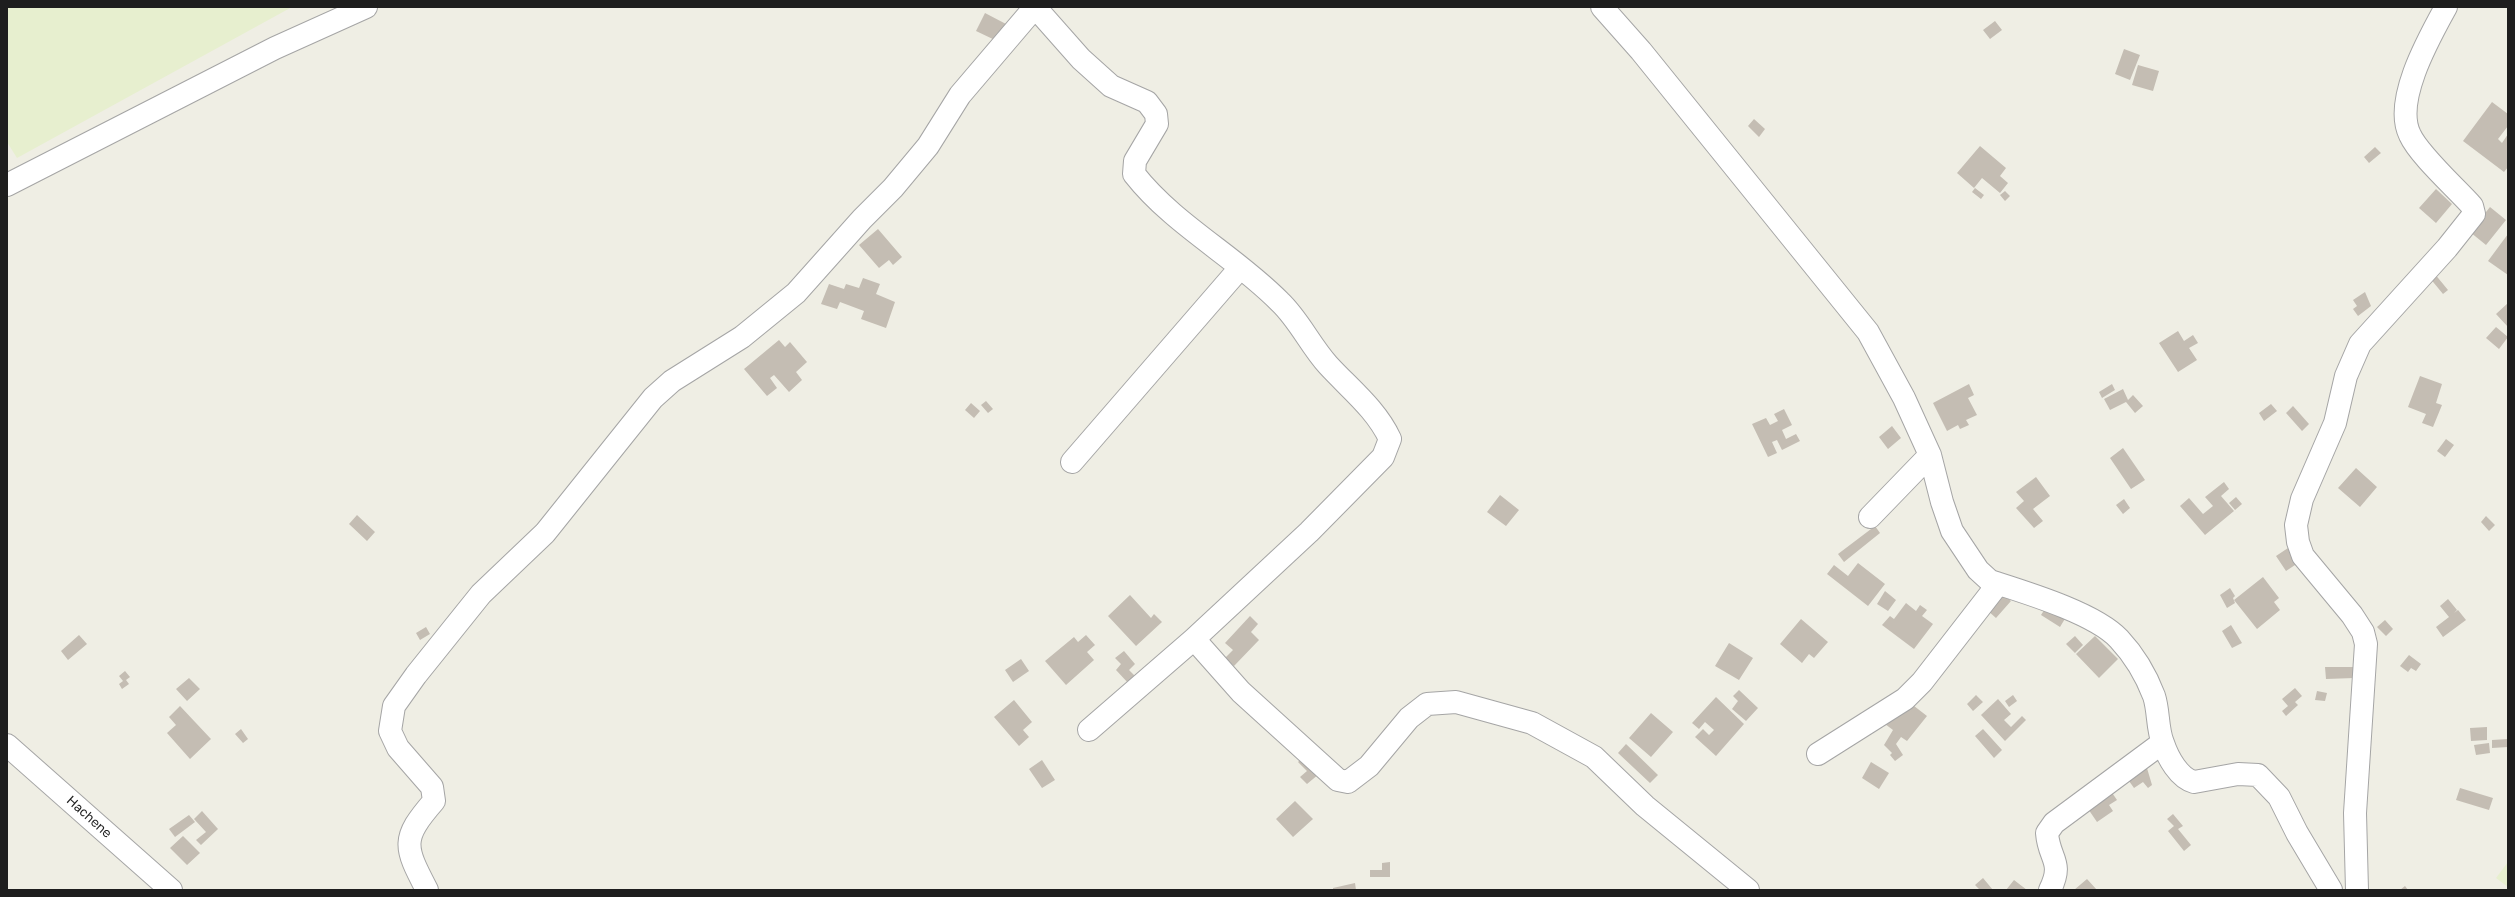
<!DOCTYPE html>
<html>
<head>
<meta charset="utf-8">
<style>
  body { margin:0 }
  #map { position:relative; width:2515px; height:897px; overflow:hidden; background:#efeee4; font-family:"Golos Text",sans-serif }
  canvas { display:block }
  .frame { position:absolute; inset:0; border:8px solid #1e1e1e; pointer-events:none }
</style>
</head>
<body>
<div id="map">
<canvas width="2515" height="897"></canvas>
<div class="frame"></div>
</div>
<script>
const ctx = document.querySelector('canvas').getContext('2d');
ctx.lineJoin = 'round';
function fillPath(path, color) { ctx.fillStyle = color; ctx.fill(path, 'evenodd'); }
function stroke(path, color, width, dash) { ctx.strokeStyle = color; ctx.lineWidth = width; ctx.lineCap = dash ? 'butt' : 'round'; ctx.setLineDash(dash || []); ctx.stroke(path); }
function write(font, color, halo, rows, align = 'center') {
  ctx.font = font + ' "Golos Text",sans-serif'; ctx.lineWidth = 3; ctx.setLineDash([]); ctx.textBaseline = 'middle'; ctx.strokeStyle = halo; ctx.fillStyle = color; for (const [text, x, y, turn = 0] of rows) {
    ctx.save(); ctx.translate(x, y); ctx.rotate((+turn || 0) * Math.PI / 180); ctx.textAlign = isNaN(turn) ? turn : align; if (halo) ctx.strokeText(text, 0, 0); ctx.fillText(text, 0, 0); ctx.restore();
  }
}
fillPath(new Path2D(`
  M7,7H292L17,158L7,142Z
  M2508,862V887L2496,878Z`), '#e7efcf');
fillPath(new Path2D(`
  M985,13L1006,24L997,41L976,31Z
  M1995,21L2002,30L1990,39L1983,30Z
  M2124,49L2140,55L2130,80L2115,74Z
  M2138,65L2159,71L2153,91L2132,85Z
  M2492,102L2508,114V126L2498,139L2502,143L2508,134V167L2504,172L2463,141Z
  M1754,119L1765,129L1759,137L1748,126Z
  M1980,146L2006,168L2000,176L2008,183L2000,193L1982,178L1974,188L1957,173Z
  M2375,147L2381,153L2369,163L2364,157Z
  M1975,188L1984,195L1981,199L1972,192Z
  M2436,189L2452,204L2436,223L2419,208Z
  M2005,191L2010,196L2005,201L2000,195Z
  M2490,207L2506,220L2486,245L2470,232Z
  M878,229L902,257L893,265L889,260L879,268L859,245Z
  M2508,234V275L2488,261Z
  M2434,273L2448,290L2443,294L2429,277Z
  M863,278L880,284L876,294L895,302L886,328L861,319L864,311L840,302L837,309L821,304L829,284L844,289L846,284L859,288Z
  M2365,292L2371,306L2358,316L2353,309L2357,306L2353,300Z
  M2508,303V327L2496,314Z
  M2496,327L2508,337L2499,349L2486,338Z
  M2178,331L2184,341L2193,335L2198,343L2189,348L2197,360L2178,372L2159,343Z
  M779,340L785,347L790,342L807,362L796,372L802,380L789,392L774,375L770,378L777,388L767,396L744,369Z
  M2420,376L2442,384L2436,403L2442,405L2433,427L2422,423L2426,414L2408,407Z
  M1969,384L1974,395L1968,398L1977,415L1966,420L1969,425L1960,429L1958,425L1947,431L1933,403Z
  M2112,384L2115,390L2102,398L2099,392Z
  M2123,389L2128,400L2133,395L2143,406L2135,413L2126,402L2110,410L2104,399Z
  M986,401L993,409L988,413L981,405Z
  M971,403L980,411L974,418L965,410Z
  M2271,404L2277,411L2264,421L2259,413Z
  M2293,406L2309,424L2302,431L2286,413Z
  M1784,409L1792,425L1782,430L1786,439L1796,434L1800,441L1782,450L1777,440L1772,442L1777,453L1768,457L1752,424L1766,418L1770,425L1778,421L1774,414Z
  M1892,426L1901,438L1888,449L1879,437Z
  M2446,439L2454,445L2445,457L2437,451Z
  M2123,448L2145,480L2131,489L2110,458Z
  M2356,468L2377,487L2360,507L2338,488Z
  M2036,477L2050,496L2033,509L2043,521L2034,528L2016,508L2024,501L2016,492Z
  M2224,482L2229,489L2221,496L2234,511L2205,535L2180,506L2189,498L2203,514L2213,506L2205,497Z
  M1500,495L1519,510L1506,526L1487,512Z
  M2236,497L2242,504L2235,510L2229,503Z
  M2124,499L2130,508L2123,514L2116,505Z
  M357,515L375,532L367,541L349,524Z
  M2486,516L2495,525L2489,531L2481,522Z
  M1875,526L1880,533L1844,562L1838,554Z
  M2291,546L2301,561L2286,571L2276,556Z
  M1858,563L1885,584L1868,606L1827,574L1834,565L1848,576Z
  M2263,577L2279,598L2274,602L2280,610L2257,629L2234,600Z
  M1994,586L2011,601L1996,618L1979,603Z
  M2230,588L2235,596L2233,598L2235,603L2227,608L2220,595Z
  M1885,591L1896,600L1888,611L1877,604Z
  M1130,595L1151,618L1154,614L1162,622L1136,646L1108,616Z
  M2448,599L2457,610L2454,613L2458,610L2466,620L2443,637L2436,627L2449,617L2440,606Z
  M2050,601L2072,607L2060,627L2041,615Z
  M1906,603L1916,611L1920,605L1927,610L1922,616L1933,624L1914,649L1882,625L1890,616L1894,619Z
  M1250,616L1258,624L1251,632L1259,640L1234,666L1225,658L1233,650L1225,643Z
  M1801,619L1828,642L1814,658L1809,654L1802,663L1780,644Z
  M2385,620L2393,629L2386,636L2377,627Z
  M2231,625L2242,643L2232,648L2222,631Z
  M426,627L430,634L420,640L416,633Z
  M79,635L87,644L68,660L61,651Z
  M1086,635L1095,645L1087,652L1094,660L1066,685L1045,661L1074,637L1078,642Z
  M2075,636L2083,645L2075,653L2066,644Z
  M2095,636L2118,659L2099,678L2076,654Z
  M1729,643L1753,658L1739,680L1715,666Z
  M1124,651L1135,664L1129,670L1136,677L1129,684L1116,670L1121,664L1115,658Z
  M2409,655L2421,664L2416,671L2411,668L2408,672L2400,666Z
  M1021,659L1029,671L1013,682L1005,670Z
  M2325,667H2353L2354,678L2326,679Z
  M125,671L130,677L126,680L129,684L122,689L119,684L123,681L119,676Z
  M189,678L200,689L187,701L176,689Z
  M2295,688L2302,696L2295,702L2298,705L2286,716L2282,711L2288,706L2282,699Z
  M1739,690L1758,708L1746,721L1732,709L1738,701L1733,696Z
  M2317,691L2327,693L2325,701L2315,700Z
  M1976,695L1983,702L1973,711L1967,704Z
  M2013,695L2017,701L2009,707L2005,701Z
  M1716,697L1744,724L1716,756L1695,737L1703,729L1709,735L1714,730L1705,722L1699,729L1692,723Z
  M1905,699L1927,716L1907,741L1901,737L1896,744L1903,755L1895,761L1890,755L1892,753L1884,745L1893,730L1885,724Z
  M1998,699L2011,714L2004,720L2011,727L2022,716L2026,720L2005,741L1981,715Z
  M1014,700L1032,722L1023,730L1029,737L1019,746L994,717Z
  M180,706L211,739L190,759L167,733L176,725L169,717Z
  M1651,713L1673,732L1651,757L1629,738Z
  M2487,727V740L2471,741L2470,728Z
  M241,729L248,739L243,743L235,734Z
  M1983,729L2002,750L1994,758L1975,736Z
  M2508,739V747L2492,748V740Z
  M2489,743L2490,753L2476,755L2474,745Z
  M1626,744L1658,775L1650,783L1618,753Z
  M1310,750L1319,774L1307,784L1300,777L1307,771L1298,762Z
  M2144,758L2152,785L2148,788L2143,782L2134,788L2124,774Z
  M1042,760L1055,780L1042,788L1029,769Z
  M1871,762L1889,773L1879,789L1862,778Z
  M2106,784L2117,800L2109,805L2113,811L2097,822L2082,800Z
  M2460,788L2493,798L2489,810L2456,800Z
  M1295,801L1313,819L1293,837L1276,819Z
  M202,811L218,829L201,845L196,840L206,832L194,819Z
  M2173,814L2183,826L2178,829L2191,845L2184,851L2168,831L2174,826L2167,819Z
  M189,815L195,822L175,837L169,829Z
  M183,836L200,853L187,865L170,848Z
  M1390,862V877H1370V870H1382V863Z
  M1983,878L1993,890H1980L1975,885Z
  M2087,879L2097,890H2074Z
  M2014,880L2027,890H2006Z
  M1355,883L1356,890H1333V888Z
  M2405,886L2408,890H2400Z`), '#c4bdb3');
const minor = new Path2D(`
  M1035,7L1081,59L1111,86L1147,102L1156,114L1157,124L1135,161L1134,174C1174,225 1235,256 1280,302C1299,320 1310,345 1328,365C1350,389 1376,409 1390,439L1383,457L1309,532L1194,639L1089,730
  M1602,7L1641,51L1868,332L1904,398L1930,455L1942,502L1952,531L1978,570L1990,581C2024,592 2095,613 2119,639C2134,655 2146,675 2154,696C2159,711 2157,729 2163,743C2168,758 2179,778 2194,782L2238,774L2258,775L2279,797L2297,833L2331,890
  M7,185L275,48L366,7
  M1072,462L1240,268
  M1870,517L1930,455
  M1194,639L1241,692L1338,780L1348,782L1369,766L1409,718L1427,704L1456,702L1532,723L1594,757L1645,806L1748,890
  M7,745L171,890
  M1818,754L1905,699L1922,682L1998,584
  M427,890C404,846 401,839 434,801L432,787L398,748L390,731L394,706L416,675L481,594L545,533L653,398L672,381L742,337L796,293L862,219L893,188L928,146L960,95L1035,7
  M2050,890C2064,861 2049,860 2047,833L2054,823L2162,743
  M2357,890L2355,813L2366,644L2363,632L2352,615L2303,556L2298,542L2296,525L2302,499L2335,423L2346,376L2360,344L2447,248L2474,214L2472,206C2456,188 2419,155 2410,135C2393,101 2429,38 2446,7`);
stroke(minor, '#a5a5a5', 24);
stroke(minor, '#fff', 22);
write('13px', '#1e1e1e', '#fff', [
  ["Hachene",89,817,42]
]);
</script>
</body>
</html>
